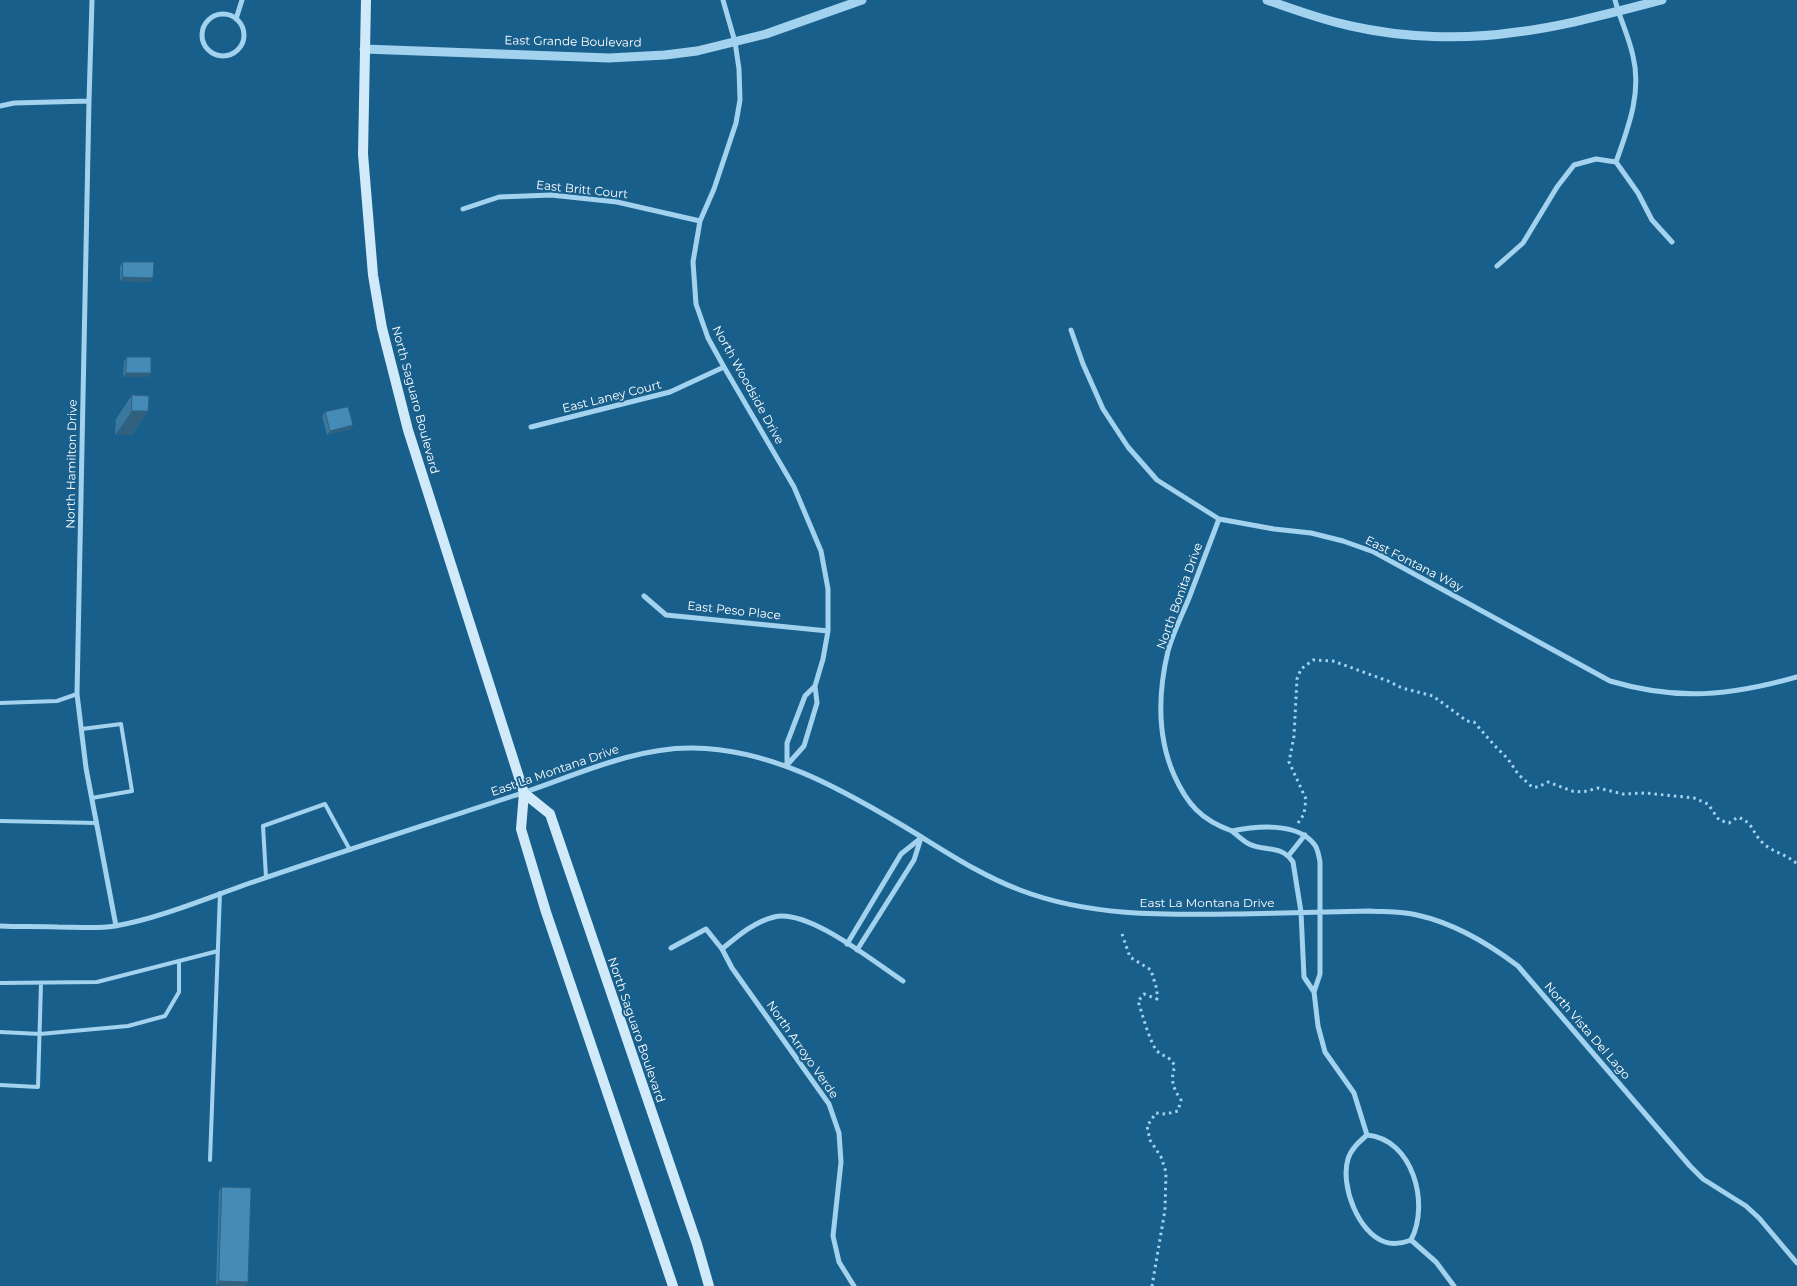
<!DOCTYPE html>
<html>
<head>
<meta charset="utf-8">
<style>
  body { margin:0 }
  canvas { display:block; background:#185f8c }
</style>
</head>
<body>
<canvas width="1797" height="1286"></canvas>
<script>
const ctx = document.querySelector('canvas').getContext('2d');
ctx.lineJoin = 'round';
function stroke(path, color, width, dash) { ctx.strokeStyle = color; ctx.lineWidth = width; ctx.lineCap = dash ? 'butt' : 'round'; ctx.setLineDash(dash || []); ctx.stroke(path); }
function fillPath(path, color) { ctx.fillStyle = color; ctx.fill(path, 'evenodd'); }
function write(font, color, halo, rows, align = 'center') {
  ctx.font = font + ' Montserrat,sans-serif'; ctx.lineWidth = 4; ctx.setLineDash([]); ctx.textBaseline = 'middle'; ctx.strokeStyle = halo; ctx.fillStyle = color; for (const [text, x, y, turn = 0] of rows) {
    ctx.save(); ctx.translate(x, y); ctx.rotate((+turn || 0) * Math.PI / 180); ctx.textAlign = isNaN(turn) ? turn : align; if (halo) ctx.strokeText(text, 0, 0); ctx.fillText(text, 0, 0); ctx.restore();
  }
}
stroke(new Path2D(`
  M1298,823L1304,814L1306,799L1289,762L1294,736L1297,679L1301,669L1313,660L1333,661L1388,681L1402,688L1433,696L1467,721L1474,722L1495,746L1508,759L1518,774L1532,787H1538L1548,782L1572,791L1583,792L1598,788L1623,794L1645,793L1694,798L1708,804L1719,820L1729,823L1738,817C1755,824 1751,832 1763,843C1773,853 1787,854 1797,864
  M1122,934L1130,957L1151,970L1157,990V999L1144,994L1138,1001C1142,1013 1150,1043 1157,1051C1164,1058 1167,1053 1175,1066C1170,1080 1173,1088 1181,1100L1178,1111L1166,1114L1156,1113L1147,1126L1150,1140L1161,1157L1166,1172L1165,1210L1152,1286`), '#a2d2ee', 3, [2.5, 4]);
stroke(new Path2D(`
  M0,703L57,701L77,694
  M82,729L121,724L132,791L92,798
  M0,821L97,823
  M266,877L263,826L325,804L350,850
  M0,983L97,982L218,951
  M0,1032L40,1034L128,1026L165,1016L179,992V961
  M0,1085L38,1087L41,983
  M210,1160L220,893`), '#a2d2ee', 4);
stroke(new Path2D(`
  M92,0L89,101L77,694L86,768L116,926
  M723,0L735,42L739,69L740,100L736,123L714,189L700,221L693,262L696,304L708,338L724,367L794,487L821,551L828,589V631L823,659L815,686L817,703L804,746L787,765
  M1615,0C1620,19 1629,37 1633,56C1642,93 1628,128 1616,162
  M202 35a21 21 0 1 1 42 0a21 21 0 1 1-42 0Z
  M236,19L242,0
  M0,106L14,103L89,101
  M463,209L499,197L551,195L617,202L700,221
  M1497,266L1523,243L1557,187L1574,165L1596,159L1616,162L1638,193L1652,220L1672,242
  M1071,330L1083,364L1103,409L1128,447L1157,480L1219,519L1274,529L1311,533L1343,541L1374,552L1610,681C1677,701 1730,696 1797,677
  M531,427L670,392L724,367
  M1219,519C1209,546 1199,572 1189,598C1182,615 1173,633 1168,651C1158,693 1157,736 1174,775C1187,804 1201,820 1232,831
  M644,596L666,615L828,631
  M787,765V743L805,696L815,686
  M1289,855L1305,835
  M0,926C19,927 38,926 58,927C77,927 96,929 115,926C162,918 214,895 259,880C344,851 428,824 513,796C570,778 632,747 693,748C769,749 836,786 900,824C939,847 977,874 1020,890C1090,917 1167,915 1240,914C1284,913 1327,912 1370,911C1386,912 1402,911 1417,915C1453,923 1489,944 1518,966L1690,1166L1703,1179L1746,1206L1759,1218L1797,1263
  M847,944L901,854L921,838
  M671,948L706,929L722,949L732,968L829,1104L839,1133L841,1162L833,1236L839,1262L854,1286
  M722,949C738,936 754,922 774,917C808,908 875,963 903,981
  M857,950L914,860L921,838
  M1314,992L1304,977L1301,912L1293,862C1281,844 1265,852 1249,844C1243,841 1237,835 1232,831C1256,826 1297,822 1314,844C1318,848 1319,857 1320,862V974L1314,992L1318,1026L1325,1052L1354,1093L1367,1135
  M1367,1135C1413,1139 1430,1204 1411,1240C1403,1243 1394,1245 1385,1242C1358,1233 1340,1185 1348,1159C1351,1149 1359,1142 1367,1135Z
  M1411,1240L1436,1262L1454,1286`), '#a2d2ee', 5);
stroke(new Path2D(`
  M1267,0C1295,10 1322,20 1351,26C1404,38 1463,40 1517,32C1566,26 1614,12 1662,0
  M364,49L609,58L665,55L697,51L766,34L862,0`), '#a2d2ee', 9);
stroke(new Path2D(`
  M366,0L363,154L373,275L382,328L408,430L524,793L521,829L546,912L673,1286
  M524,793L550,814L697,1244L709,1286`), '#d0eafa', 10);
fillPath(new Path2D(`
  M123,262L151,282L120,281V266Z
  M127,357L148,377H123L124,361Z
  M132,395L148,411L132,435H115L116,419Z
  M325,412L350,429L327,435L322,416Z
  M222,1187L245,1286L216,1285L219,1191Z`), '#3a789d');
fillPath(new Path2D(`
  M123,277L153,278L151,282L120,281Z
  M126,373H151L148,377H123Z
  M132,411H148L132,435H115Z
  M353,425L350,429L327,435L330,431Z
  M219,1281L248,1282L245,1286L216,1285Z`), '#306280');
const building = new Path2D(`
  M123,262H154L153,278L123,277Z
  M127,357H151V373H126Z
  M132,395L149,396L148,411H132Z
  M348,407L353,425L330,431L325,412Z
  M222,1187L251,1188L248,1282L219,1281Z`);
fillPath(building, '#448cb7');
stroke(building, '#306280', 1);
write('12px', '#fff', '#185f8c', [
  ["East Grande Boulevard",573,42,1],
  ["East Britt Court",582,190,6],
  ["North Woodside Drive",748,385,61],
  ["East Laney Court",612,397,-14],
  ["North Saguaro Boulevard",415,400,75],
  ["North Hamilton Drive",72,464,-89],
  ["East Fontana Way",1414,564,27],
  ["North Bonita Drive",1180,596,-70],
  ["East Peso Place",734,611,6],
  ["East La Montana Drive",555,771,-19],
  ["East La Montana Drive",1207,903],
  ["North Saguaro Boulevard",636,1030,71],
  ["North Vista Del Lago",1587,1031,49],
  ["North Arroyo Verde",802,1050,55]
]);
</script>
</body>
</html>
